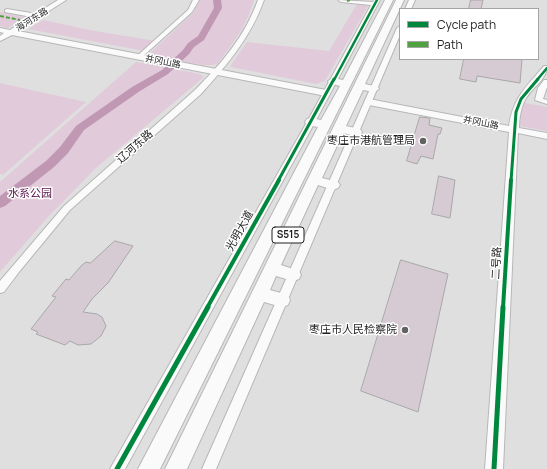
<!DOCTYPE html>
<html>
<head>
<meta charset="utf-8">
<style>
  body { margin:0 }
  #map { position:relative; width:547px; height:469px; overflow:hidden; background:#e0dfe0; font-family:Manrope,sans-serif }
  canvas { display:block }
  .legend { position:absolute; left:399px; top:8px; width:140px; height:52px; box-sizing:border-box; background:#fff; border:1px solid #a6a5a6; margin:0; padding:5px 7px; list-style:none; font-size:12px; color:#201f20 }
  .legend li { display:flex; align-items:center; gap:8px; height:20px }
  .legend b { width:20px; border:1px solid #a6a5a6 }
</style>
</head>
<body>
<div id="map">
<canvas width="547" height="469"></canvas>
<ul class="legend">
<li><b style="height:5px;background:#00873e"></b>Cycle path</li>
<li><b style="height:5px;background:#50a241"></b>Path</li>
</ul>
</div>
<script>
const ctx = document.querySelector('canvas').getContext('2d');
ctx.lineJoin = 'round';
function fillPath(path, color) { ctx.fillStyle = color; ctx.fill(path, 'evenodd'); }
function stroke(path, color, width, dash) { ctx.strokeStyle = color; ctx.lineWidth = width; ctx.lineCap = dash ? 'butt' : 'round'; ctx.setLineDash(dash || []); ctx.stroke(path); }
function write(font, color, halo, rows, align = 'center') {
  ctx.font = font + ' Manrope,"Noto Sans SC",sans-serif'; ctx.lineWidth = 3; ctx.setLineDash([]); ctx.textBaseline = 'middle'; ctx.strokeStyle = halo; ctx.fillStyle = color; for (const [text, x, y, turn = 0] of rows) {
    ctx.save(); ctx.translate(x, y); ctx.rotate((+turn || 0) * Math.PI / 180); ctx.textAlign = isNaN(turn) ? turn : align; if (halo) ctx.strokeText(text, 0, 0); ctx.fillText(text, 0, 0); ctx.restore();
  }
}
fillPath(new Path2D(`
  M200,0H254C247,25 233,44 217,64L212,65H203L148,55L193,13Z
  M357,4L368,6L325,81L316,84L231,67V65L247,42L329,51Z
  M0,12L25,17L8,28L0,26Z
  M43,20L95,31L156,41L144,51L28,29Z
  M136,62L200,74L204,77L96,168L48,217L0,272V182Z
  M0,83L86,102L3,175L0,174Z
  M525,103L547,107V131L520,126L521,113Z`), '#e1cad9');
fillPath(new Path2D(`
  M213,0H221L222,8L204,40L194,47L189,54L168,74L140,91L84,130L68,153L54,167L5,206L0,208V196L46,161L60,147L76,126L132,87L162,70L183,50L188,43L198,36L214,8Z`), '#c098b4');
const building = new Path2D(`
  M471,0H483L481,9H469Z
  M464,59H522L520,83L477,76L476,82L460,79Z
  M420,117L430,118L429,125L442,128L440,134H438L433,159L421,156L417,164L407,161Z
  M439,176L455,180L450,218L432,214Z
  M115,241L133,246L108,283L92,299L83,312L97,314L102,317L106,326L101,336L91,344L78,345L70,341L65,345L36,334L38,332L31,329L56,297L52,296L66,279L69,280L81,266L86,262L90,263Z
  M401,260L448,274L418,412L361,391Z`);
fillPath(building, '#d7cbd3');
stroke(building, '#a7a7a7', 1);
const minor = new Path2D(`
  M193,0H199L192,12L141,58H137V56L188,10Z
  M258,0H264C251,37 227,65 201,94L70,210L19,272L4,292L0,293V281L64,206L195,90C222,63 245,36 258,0Z
  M338,0L373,2L374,0H380L315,122L125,469H110L307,122L371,5L341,2Z
  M409,0H415L411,9H405Z
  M7,9L37,14L40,16L37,18L5,12V10Z
  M400,26V35L216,469H202L397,28Z
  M544,80H547V87L543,99L547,100V104L535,100L538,88Z`);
const tertiary = new Path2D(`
  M58,0H66L18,31L326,90L330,93L326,96L12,35L0,41V36L4,33L0,32V28L10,30Z
  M544,66H547C547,80 532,87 525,100C521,108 519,118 519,128L547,133V139L518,133L503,469H485L509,132L369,105L364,102L369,99L509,126C513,98 526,87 544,66Z`);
const primary = new Path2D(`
  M385,0H393L160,469H138L318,127L307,125L305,122L307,119L311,118L321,120L340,86L329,83L328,81L333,78L343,80Z
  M396,0H404L365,84L378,87L379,89L374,92L363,90L346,126L360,129L362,132L360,135L356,136L343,133L322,178L338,182L340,185L338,188L333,190L318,185L281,265L299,271L301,275L299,279L293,281L276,276L270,290L288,295L290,300L288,305L282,307L264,302L187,469H165Z`);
stroke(minor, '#b8b7b8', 2);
stroke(tertiary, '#b8b7b8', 2);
stroke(primary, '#b8b7b8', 2);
fillPath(minor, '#fafafa');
fillPath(tertiary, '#fafafa');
fillPath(primary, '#fafafa');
stroke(new Path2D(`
  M347,1L350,0
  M0,16L20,20`), '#50a241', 2, [4, 2]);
stroke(new Path2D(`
  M334,80L377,0
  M537,80L547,68`), '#00873e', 2.5);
stroke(new Path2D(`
  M278,181L334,79
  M511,181L516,112L521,99L538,79`), '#00873e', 3);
stroke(new Path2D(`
  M207,308L279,180
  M503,308L511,180`), '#00873e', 4);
stroke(new Path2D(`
  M117,469L208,307
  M494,469L503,307`), '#00873e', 5);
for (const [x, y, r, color] of [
  [423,141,4,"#636263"],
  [405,330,4,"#636263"]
]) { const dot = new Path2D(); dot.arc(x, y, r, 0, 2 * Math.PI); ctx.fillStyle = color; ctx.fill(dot); stroke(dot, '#fff', 1.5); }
write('9px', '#201f20', '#fff', [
  ["海河东路",32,20,-32],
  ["井冈山路",163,62,11],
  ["井冈山路",481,123,11]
]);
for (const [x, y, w] of [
  [288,235,32]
]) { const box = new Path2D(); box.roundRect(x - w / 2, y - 8, w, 16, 3); ctx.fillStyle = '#fff'; ctx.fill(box); stroke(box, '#201f20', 1); }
write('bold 10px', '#201f20', null, [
  ["S515",288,235]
]);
write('11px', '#201f20', '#fff', [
  ["枣庄市港航管理局",415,141],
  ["枣庄市人民检察院",397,330]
], 'right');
write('11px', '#201f20', '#fff', [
  ["辽河东路",135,147,-41],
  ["光明大道",240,231,-61],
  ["二号路",497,263,-87]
]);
write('11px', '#571047', '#fff', [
  ["水系公园",30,194]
]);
</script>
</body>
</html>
